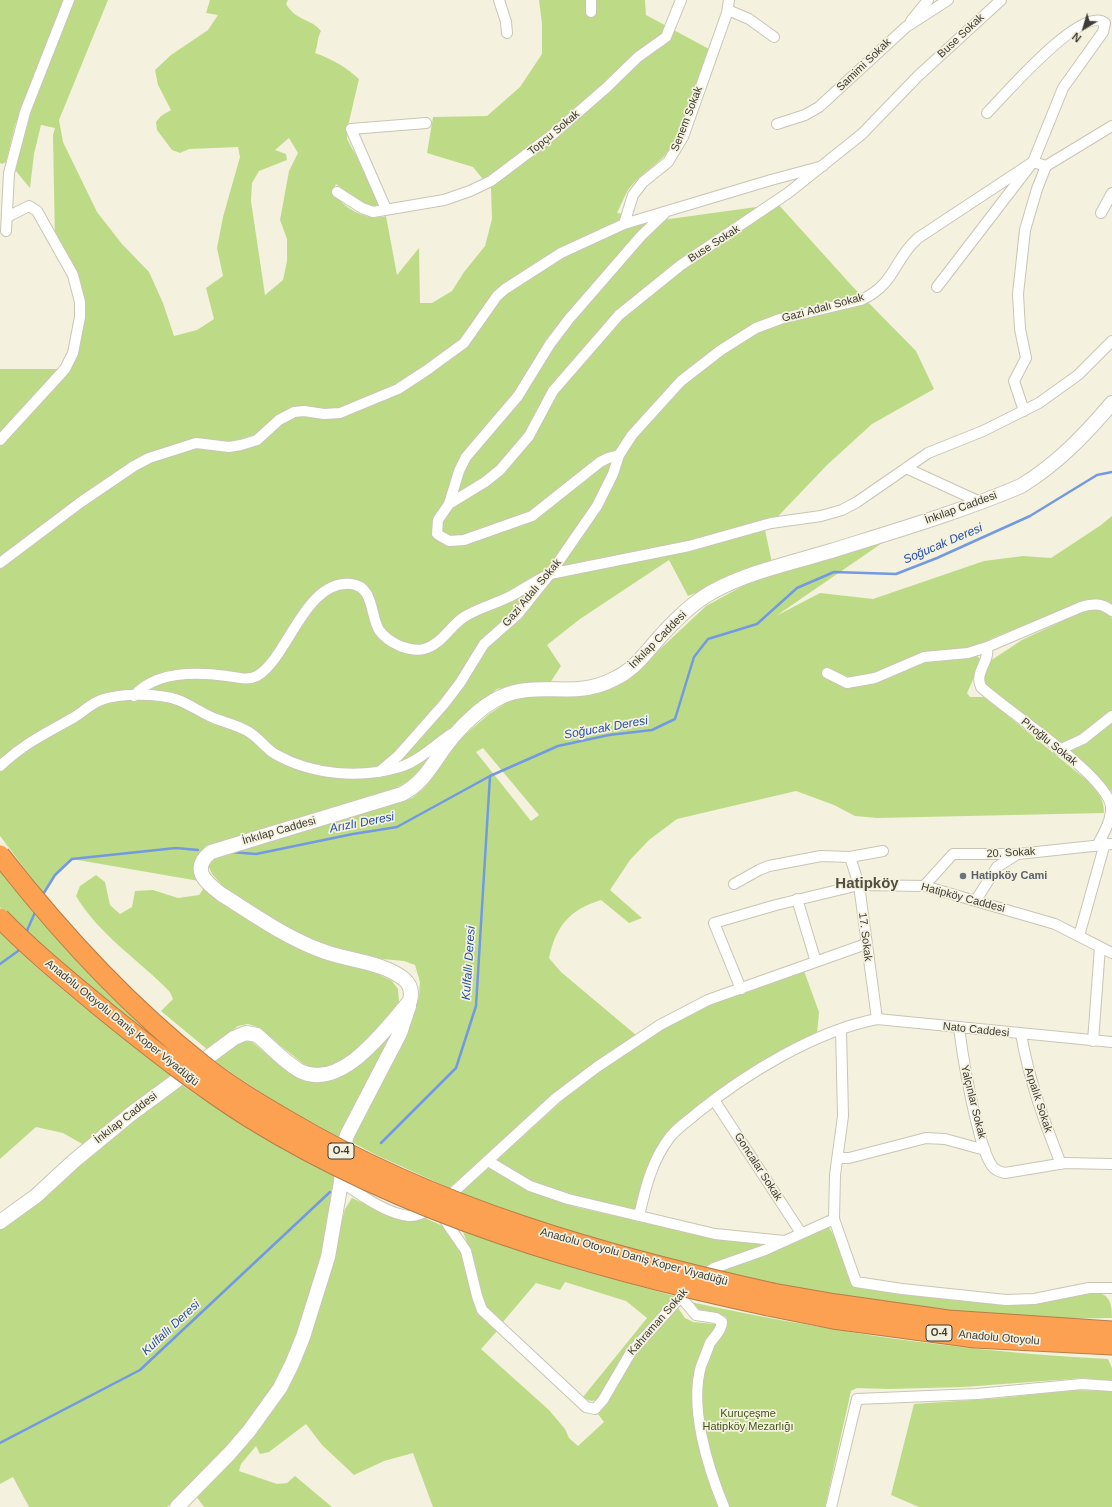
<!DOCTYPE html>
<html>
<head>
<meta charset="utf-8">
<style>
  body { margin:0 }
  #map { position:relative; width:1112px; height:1507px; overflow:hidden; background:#f5f1df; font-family:Arial,sans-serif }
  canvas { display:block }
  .north { position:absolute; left:1064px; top:8px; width:40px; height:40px; -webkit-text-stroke:3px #f5f1df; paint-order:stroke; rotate:218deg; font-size:11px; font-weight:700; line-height:16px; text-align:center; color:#3d3b34 }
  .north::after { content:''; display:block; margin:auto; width:14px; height:18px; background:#3d3b34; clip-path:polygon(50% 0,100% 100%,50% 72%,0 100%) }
</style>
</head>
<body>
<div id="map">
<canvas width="1112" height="1507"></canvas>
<div class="north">N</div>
</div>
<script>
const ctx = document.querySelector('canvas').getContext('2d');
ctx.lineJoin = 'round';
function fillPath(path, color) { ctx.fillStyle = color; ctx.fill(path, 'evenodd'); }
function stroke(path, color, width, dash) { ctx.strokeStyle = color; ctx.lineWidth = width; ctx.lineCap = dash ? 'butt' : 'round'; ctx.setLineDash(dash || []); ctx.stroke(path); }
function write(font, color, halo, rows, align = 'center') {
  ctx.font = font + ' Arial,sans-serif'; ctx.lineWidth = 3.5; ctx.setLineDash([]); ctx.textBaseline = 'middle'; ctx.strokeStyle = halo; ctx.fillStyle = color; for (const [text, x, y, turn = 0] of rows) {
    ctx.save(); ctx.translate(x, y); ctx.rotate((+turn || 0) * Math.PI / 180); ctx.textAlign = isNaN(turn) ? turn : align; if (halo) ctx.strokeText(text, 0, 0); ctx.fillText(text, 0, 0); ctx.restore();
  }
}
fillPath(new Path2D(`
  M0,0H64L15,125L6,162L2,164L0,163Z
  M75,0H108L59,120L63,142L97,212L122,244L149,272L163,303L174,336L197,330L214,319L206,288L223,276L217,248L223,217L240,157L238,147L189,149L180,153L172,150L157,130L156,122L161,116L171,110L158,85L155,70L171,55L208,30L218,15L206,13L210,0H288L286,4C296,21 312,19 321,31C317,38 318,45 315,53C332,59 346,67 359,79L348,126L347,139L371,183L379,205L374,208L358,201L336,184L333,191C342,208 367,222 386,216L397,275L419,248L420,303H432L452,291L464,272L485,246L492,219L491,189L473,167L427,153L433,117L487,116L520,87L542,54V24L539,0H645L646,15L709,49C698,78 690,119 674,144C662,163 641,172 628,190C624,197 621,205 617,213L662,220L778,204L853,287L916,351L934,389L872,424L827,465L765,530L772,563L688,596L669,560L580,619L547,645L561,666L550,683H525L497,689L461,718L419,773L411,780L396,788L361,801L210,845C195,854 197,865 199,881L72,859L55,875L43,893L0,836V369H65L80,302L55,242L53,135L55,128L41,125L34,154L30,188L15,170L32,108ZM289,138L298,153L289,171L280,220L287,239V261L283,280L265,295L251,201L252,183L259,171L287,160L286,154L275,150Z
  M1112,516V607L1082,602L995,637L975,647L880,672L841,685L917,663L976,655L980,659L977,671L967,693L970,697H985L1089,782C1098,792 1104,799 1104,813L877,818L855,816L834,805L796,791L677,819L649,840L630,860L610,890L642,918L629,923L601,900C569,910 556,926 549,958L561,972L636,1035L536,1111L449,1188L376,1155L348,1140L403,1038L419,997L420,982L415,965L404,961L371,958L314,944L231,895L212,874L208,865L210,860L412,798L424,788L460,739L488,715L507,702L524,697L585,695L626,681L706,606L752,581L888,539L776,616L820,593L873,599L984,561L1023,556L1051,558L1101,525ZM483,748L539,815L531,821L476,752Z
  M1090,608L1107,612L1112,618V710L1090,729L1060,744L987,686L984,680L985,672L990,661L1022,640Z
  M1112,721V792L1069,752L1092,739Z
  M0,866L187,1066C122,1016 57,966 0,907Z
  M96,875L105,882L110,905L120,914L132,907L135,891L153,890L178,898L199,895L204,888L342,964L372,971L392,981L398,989L399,1002L395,1012L355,1052L333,1065L317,1069L306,1066L257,1027L248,1024L238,1026L208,1050L161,1011L173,999L170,992C139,960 99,935 76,896L80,886Z
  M0,933C53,986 114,1031 174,1075L84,1145L63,1133L36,1127L0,1159Z
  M804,971L819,1012L817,1034L669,1132L637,1211C606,1204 575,1198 545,1188C528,1181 512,1170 497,1160L577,1087L621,1056L672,1024L711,1003Z
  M396,1027L341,1138C296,1116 254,1089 213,1060C225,1051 236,1040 251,1041L284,1069L311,1080Z
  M182,1085C231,1120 283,1148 336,1176L318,1280L281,1377L236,1438L195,1481L167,1507H29L13,1477L0,1484V1228L96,1148Z
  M487,1167L531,1191L576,1207L713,1238L767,1245L702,1270L547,1226L458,1193Z
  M352,1198L376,1209L418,1220L425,1218L445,1227L465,1256L476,1306L498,1330L481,1349L549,1410L565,1429L569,1438L578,1446L604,1422L598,1414L635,1350L676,1305L685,1318L693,1322L714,1324L727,1317L699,1311L691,1302C828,1332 968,1352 1108,1359L1112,1368V1382L1084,1378L963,1387L888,1389L857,1388L851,1391L825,1507H433L413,1453L384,1461L354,1475L322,1445L306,1424L269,1452L260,1454L256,1446L241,1464L239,1471L277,1484L287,1483L295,1476L332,1507H204L196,1496L250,1438L319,1304L345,1209Z
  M827,1225C833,1229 850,1276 855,1286L908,1294L1012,1305L1033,1304L1095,1292C1110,1294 1112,1304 1112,1318L1048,1319L939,1309L861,1299L714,1272Z
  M463,1232L583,1271L675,1296L598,1399C592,1402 588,1401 583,1397L647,1318L626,1301L565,1282L560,1290L536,1283L502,1323L487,1308L482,1299L470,1250Z
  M1074,1390L1112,1391V1507H919L891,1495L914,1404L1001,1398Z`), '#bddb87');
stroke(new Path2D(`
  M231,852L256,854L353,834L397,827L490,776L558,746L609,735L652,730L675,719L694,657L708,639L757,624L797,588L834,572L896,574L937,558L1030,516L1097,475L1112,472
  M42,896L55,875L72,859L176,848L198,850
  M26,933L36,910
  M0,964L18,951L20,946
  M381,1143L456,1068L476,1006L490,776
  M0,1443L140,1370L330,1192`), '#7299e2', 2.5);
const street = new Path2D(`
  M499,0L506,22L507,33
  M728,10L749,19L774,37
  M591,12V0
  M911,21L928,0
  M777,124L805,115L819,107L906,27L948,0
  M337,192L362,208L373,212L444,200L470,191L491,181L552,135L606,88L638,57L666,37L681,0
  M386,209L351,129L426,123
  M1101,213L1112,193
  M624,224L633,195L643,182L668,162L683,137L727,13L729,0
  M6,231L9,173L25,112L69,0
  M937,287L1033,162L1063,88L1103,32L1105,23C1082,4 1004,96 987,113
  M1024,411L1014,381L1026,358L1020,329L1018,294L1025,230L1037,189L1046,166
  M0,440L65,369L73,353L80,317V302L73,275L37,211L29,206L7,217
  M619,455L608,458L600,462L532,516L464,540L449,541L437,534L438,520L449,504L459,471L466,457L518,396L550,344L569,319L641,236L664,214
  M906,468L978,501
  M449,504L485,482L500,470L529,436L553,391L619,315L681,265L788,193L862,134L918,76L1001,0
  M0,563L81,502L134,466L149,458L196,443L229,447L241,445L257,440L279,420L294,412L304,411L324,414L340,413L398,389L427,370L464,343L497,296L505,289L561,253L624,224L771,180L823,166
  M987,647C990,662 974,672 981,687C1008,712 1105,774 1111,806C1112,819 1104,833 1098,844
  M827,673L847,683L875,678L924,657L968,653L987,647L1081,607C1093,603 1102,603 1112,611
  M134,696C155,671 197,672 227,676C237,677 247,681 257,676C289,657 304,580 351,584C374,586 370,615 379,630C384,637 393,643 400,646C408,649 416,651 424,649C441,645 450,626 464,617C478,608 495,604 511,596C524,589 536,580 550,574L689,546L771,523L821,516L842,510L857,502L928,453L983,431L1039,403L1078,375L1112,341
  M1059,750L1083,739L1112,716
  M0,766C25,743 44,734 73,718C82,713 90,704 101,700C119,693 159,693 178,700C191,705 203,714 216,719C227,723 239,726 249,732C259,738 265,748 275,754C312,775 360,779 400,767C419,761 435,745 451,734
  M379,772L398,756L444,704L460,683L484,644L518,614L550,574L597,506L613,474L619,455L632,435L681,381L721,350L756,328L780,319L861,300C896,284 893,260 918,238L1033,162L1046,166L1112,126
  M850,857L859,885L877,1019
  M734,884L759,870L769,866L821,856L850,857L883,851
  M924,886L953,854H1018L1112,844
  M797,899L816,962
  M976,900L997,867L1016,855
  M1079,936L1105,843
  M741,989L714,923L776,905L859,885L924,886L1055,924L1112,953
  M959,1028C963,1058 968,1087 975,1116C979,1132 983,1152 992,1166C995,1170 1000,1172 1005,1173L1065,1163L1112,1164
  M1021,1034C1029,1080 1044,1121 1061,1164
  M1093,1041L1100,947
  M714,1100L801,1233
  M838,1158H849L926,1138L945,1139L985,1150
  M488,1161L530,1186L568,1199L715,1234L784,1241
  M341,1182C360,1194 386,1214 409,1216C417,1217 426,1212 433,1208
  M446,1199L556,1098L597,1067L660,1025L708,1000L866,944
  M442,1216L466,1251L477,1296L482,1310L586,1407L595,1409L603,1400L631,1352L696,1280L714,1268L765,1250L834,1219L835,1175L843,1116L841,1030
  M639,1216C645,1189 652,1160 670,1137C677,1128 688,1121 697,1113C745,1074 815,1031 877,1019L1112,1042
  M834,1219L856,1282L902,1289L1006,1300L1034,1299L1089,1288H1112
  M680,1296L696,1315L716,1318L722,1322C722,1330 714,1337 710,1343C707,1351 704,1359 701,1366C689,1408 708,1468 724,1507
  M831,1507L857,1399L977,1394L1082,1384L1112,1386`);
const secondary = new Path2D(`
  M0,1222L36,1196L74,1161L131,1114L234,1038L246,1033L257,1035C271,1047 284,1062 300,1071C342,1092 387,1027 410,1001C412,993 411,985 404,979C381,961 347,961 320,950C285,937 253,914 221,894C205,882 190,869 211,852L402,794C423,783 432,765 445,747C458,729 481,706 501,697C525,685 553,691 579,689C592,688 605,684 616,678C633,670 646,653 658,639C673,622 692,603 712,592C748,572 791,563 831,551C895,531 960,512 1021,486C1057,464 1085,435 1112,403
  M177,1507L230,1453L249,1431L280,1388L292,1364L303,1337L328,1257L341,1182L343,1151L347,1135L400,1033L409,1006`);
const highway = new Path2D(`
  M773,1293L836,1304L948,1320L1112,1331
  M768,1306L833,1319L975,1338L1112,1345`);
stroke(street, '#c9c5b4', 12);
stroke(secondary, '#c9c5b4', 16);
stroke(highway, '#b87d47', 21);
stroke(street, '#fff', 10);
stroke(secondary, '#fff', 14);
stroke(highway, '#fba151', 19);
const highwayBridge = new Path2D(`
  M0,855C60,932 127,1005 203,1065C229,1086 259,1104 287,1120C437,1209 605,1256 773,1293
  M0,918C33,952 69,981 105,1011C152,1049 199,1086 250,1118C407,1215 589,1268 768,1306`);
stroke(highwayBridge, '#b87d47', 21, []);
stroke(highwayBridge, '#fba151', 19);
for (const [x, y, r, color] of [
  [963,876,4,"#6b7280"]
]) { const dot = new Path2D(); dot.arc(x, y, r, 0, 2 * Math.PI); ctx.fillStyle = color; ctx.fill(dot); stroke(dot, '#f5f1df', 1.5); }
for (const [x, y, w] of [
  [341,1151,26],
  [939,1333,26]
]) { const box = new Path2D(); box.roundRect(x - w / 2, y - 8, w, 16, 3); ctx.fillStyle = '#f5f1df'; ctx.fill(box); stroke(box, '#3d3b34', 1); }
write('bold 10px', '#3d3b34', null, [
  ["O-4",341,1151],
  ["O-4",939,1333]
]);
write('11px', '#3d3b34', '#f5f1df', [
  ["Buse Sokak",961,36,-43],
  ["Samimi Sokak",864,65,-44],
  ["Senem Sokak",687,119,-69],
  ["Topçu Sokak",554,133,-40],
  ["Buse Sokak",714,244,-33],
  ["Gazi Adalı Sokak",823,308,-15],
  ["İnkılap Caddesi",961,508,-20],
  ["Gazi Adalı Sokak",532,593,-50],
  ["İnkılap Caddesi",658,640,-45],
  ["Pıroğlu Sokak",1049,742,39],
  ["İnkılap Caddesi",279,831,-16],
  ["20. Sokak",1011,853,-3],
  ["Hatipköy Caddesi",963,898,15],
  ["17. Sokak",865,937,83],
  ["Anadolu Otoyolu Daniş Koper Viyadüğü",122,1023,39],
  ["Nato Caddesi",976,1030,6],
  ["Arpalık Sokak",1038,1100,72],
  ["Yalçınlar Sokak",973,1102,76],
  ["İnkılap Caddesi",126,1118,-38],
  ["Goncalar Sokak",758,1167,57],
  ["Anadolu Otoyolu Daniş Koper Viyadüğü",634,1257,15],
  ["Kahraman Sokak",658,1322,-49],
  ["Anadolu Otoyolu",999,1338,5]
]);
write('bold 11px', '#5b616d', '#f5f1df', [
  ["Hatipköy Cami",971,876]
], 'left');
write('11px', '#435619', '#f5f1df', [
  ["Kuruçeşme",748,1414],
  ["Hatipköy Mezarlığı",748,1427]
]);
write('italic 12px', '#254fa5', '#f5f1df', [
  ["Soğucak Deresi",943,544,-23],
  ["Soğucak Deresi",606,728,-10],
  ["Arızlı Deresi",362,823,-11],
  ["Kulfallı Deresi",469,963,-86],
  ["Kulfallı Deresi",171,1328,-43]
]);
write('bold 15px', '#524f40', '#f5f1df', [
  ["Hatipköy",867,884]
]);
</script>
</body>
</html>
